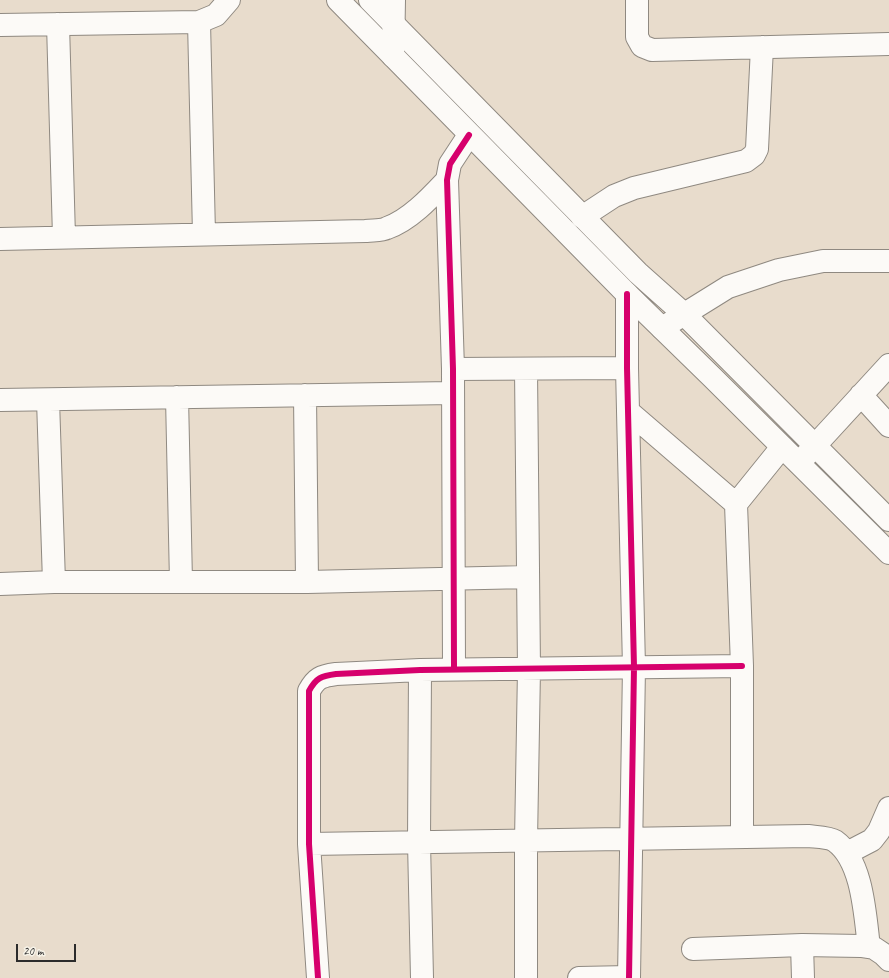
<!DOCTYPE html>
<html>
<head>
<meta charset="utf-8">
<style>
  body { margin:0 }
  #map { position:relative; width:889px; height:978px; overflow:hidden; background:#e8dccc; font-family:Caveat,sans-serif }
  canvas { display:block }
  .scale { position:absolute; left:16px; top:944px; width:60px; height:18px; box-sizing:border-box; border:2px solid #2b2b2b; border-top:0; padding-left:5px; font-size:12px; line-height:14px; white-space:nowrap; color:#2b2b2b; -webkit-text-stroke:3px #f7f3e8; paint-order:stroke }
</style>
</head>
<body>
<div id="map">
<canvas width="889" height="978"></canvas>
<div class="scale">20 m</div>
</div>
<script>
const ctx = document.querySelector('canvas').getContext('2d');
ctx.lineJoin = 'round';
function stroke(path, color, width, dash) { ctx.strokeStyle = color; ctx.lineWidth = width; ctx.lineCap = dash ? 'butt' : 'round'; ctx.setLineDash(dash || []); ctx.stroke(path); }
const minor = new Path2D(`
  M637,0V37L642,46L652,50L889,44
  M199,22L204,234
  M58,24L64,237
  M0,25L199,22L216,15L229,0
  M393,56L394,0
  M582,217L614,196L634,188L746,161L754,155L757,149L762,47
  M0,239L366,231C373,230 381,231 387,228C410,220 431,197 447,180
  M627,294V368L634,667L629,978
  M662,328L728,287L779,270L823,261H889
  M453,369L627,368
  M526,369L529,669L526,841V978
  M305,395L307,582
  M861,395L889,426
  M177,397L181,582
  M0,400L452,393
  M48,400L54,582
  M628,411L736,504
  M799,463L889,365
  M0,584L54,582H307L528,577
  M454,669L453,369L447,180L450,164L469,135
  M420,670L419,842L422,978
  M742,837V666L736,504L782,447
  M309,844L808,836C816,837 829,837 835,841C863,861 865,916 869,947
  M847,853L872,840L879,831L889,808
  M802,945L803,978
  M693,949L802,945L861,946L874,948L883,954L889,960
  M318,978L309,844V691C316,678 321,676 336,674L420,670L742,666
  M579,978L629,977`);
const primary = new Path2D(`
  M338,0L627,294L712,377L889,553
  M370,0L638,273L684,314L889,520`);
stroke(minor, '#8f8981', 24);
stroke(primary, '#8f8981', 24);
stroke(minor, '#fcfaf7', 22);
stroke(primary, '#fcfaf7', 22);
stroke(new Path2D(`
  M627,294V368L634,667L629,978
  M454,669L453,369L447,180L450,164L469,135
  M318,978L309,844V691C316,678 321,676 336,674L420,670L742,666`), '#d6006c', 6);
</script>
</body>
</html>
